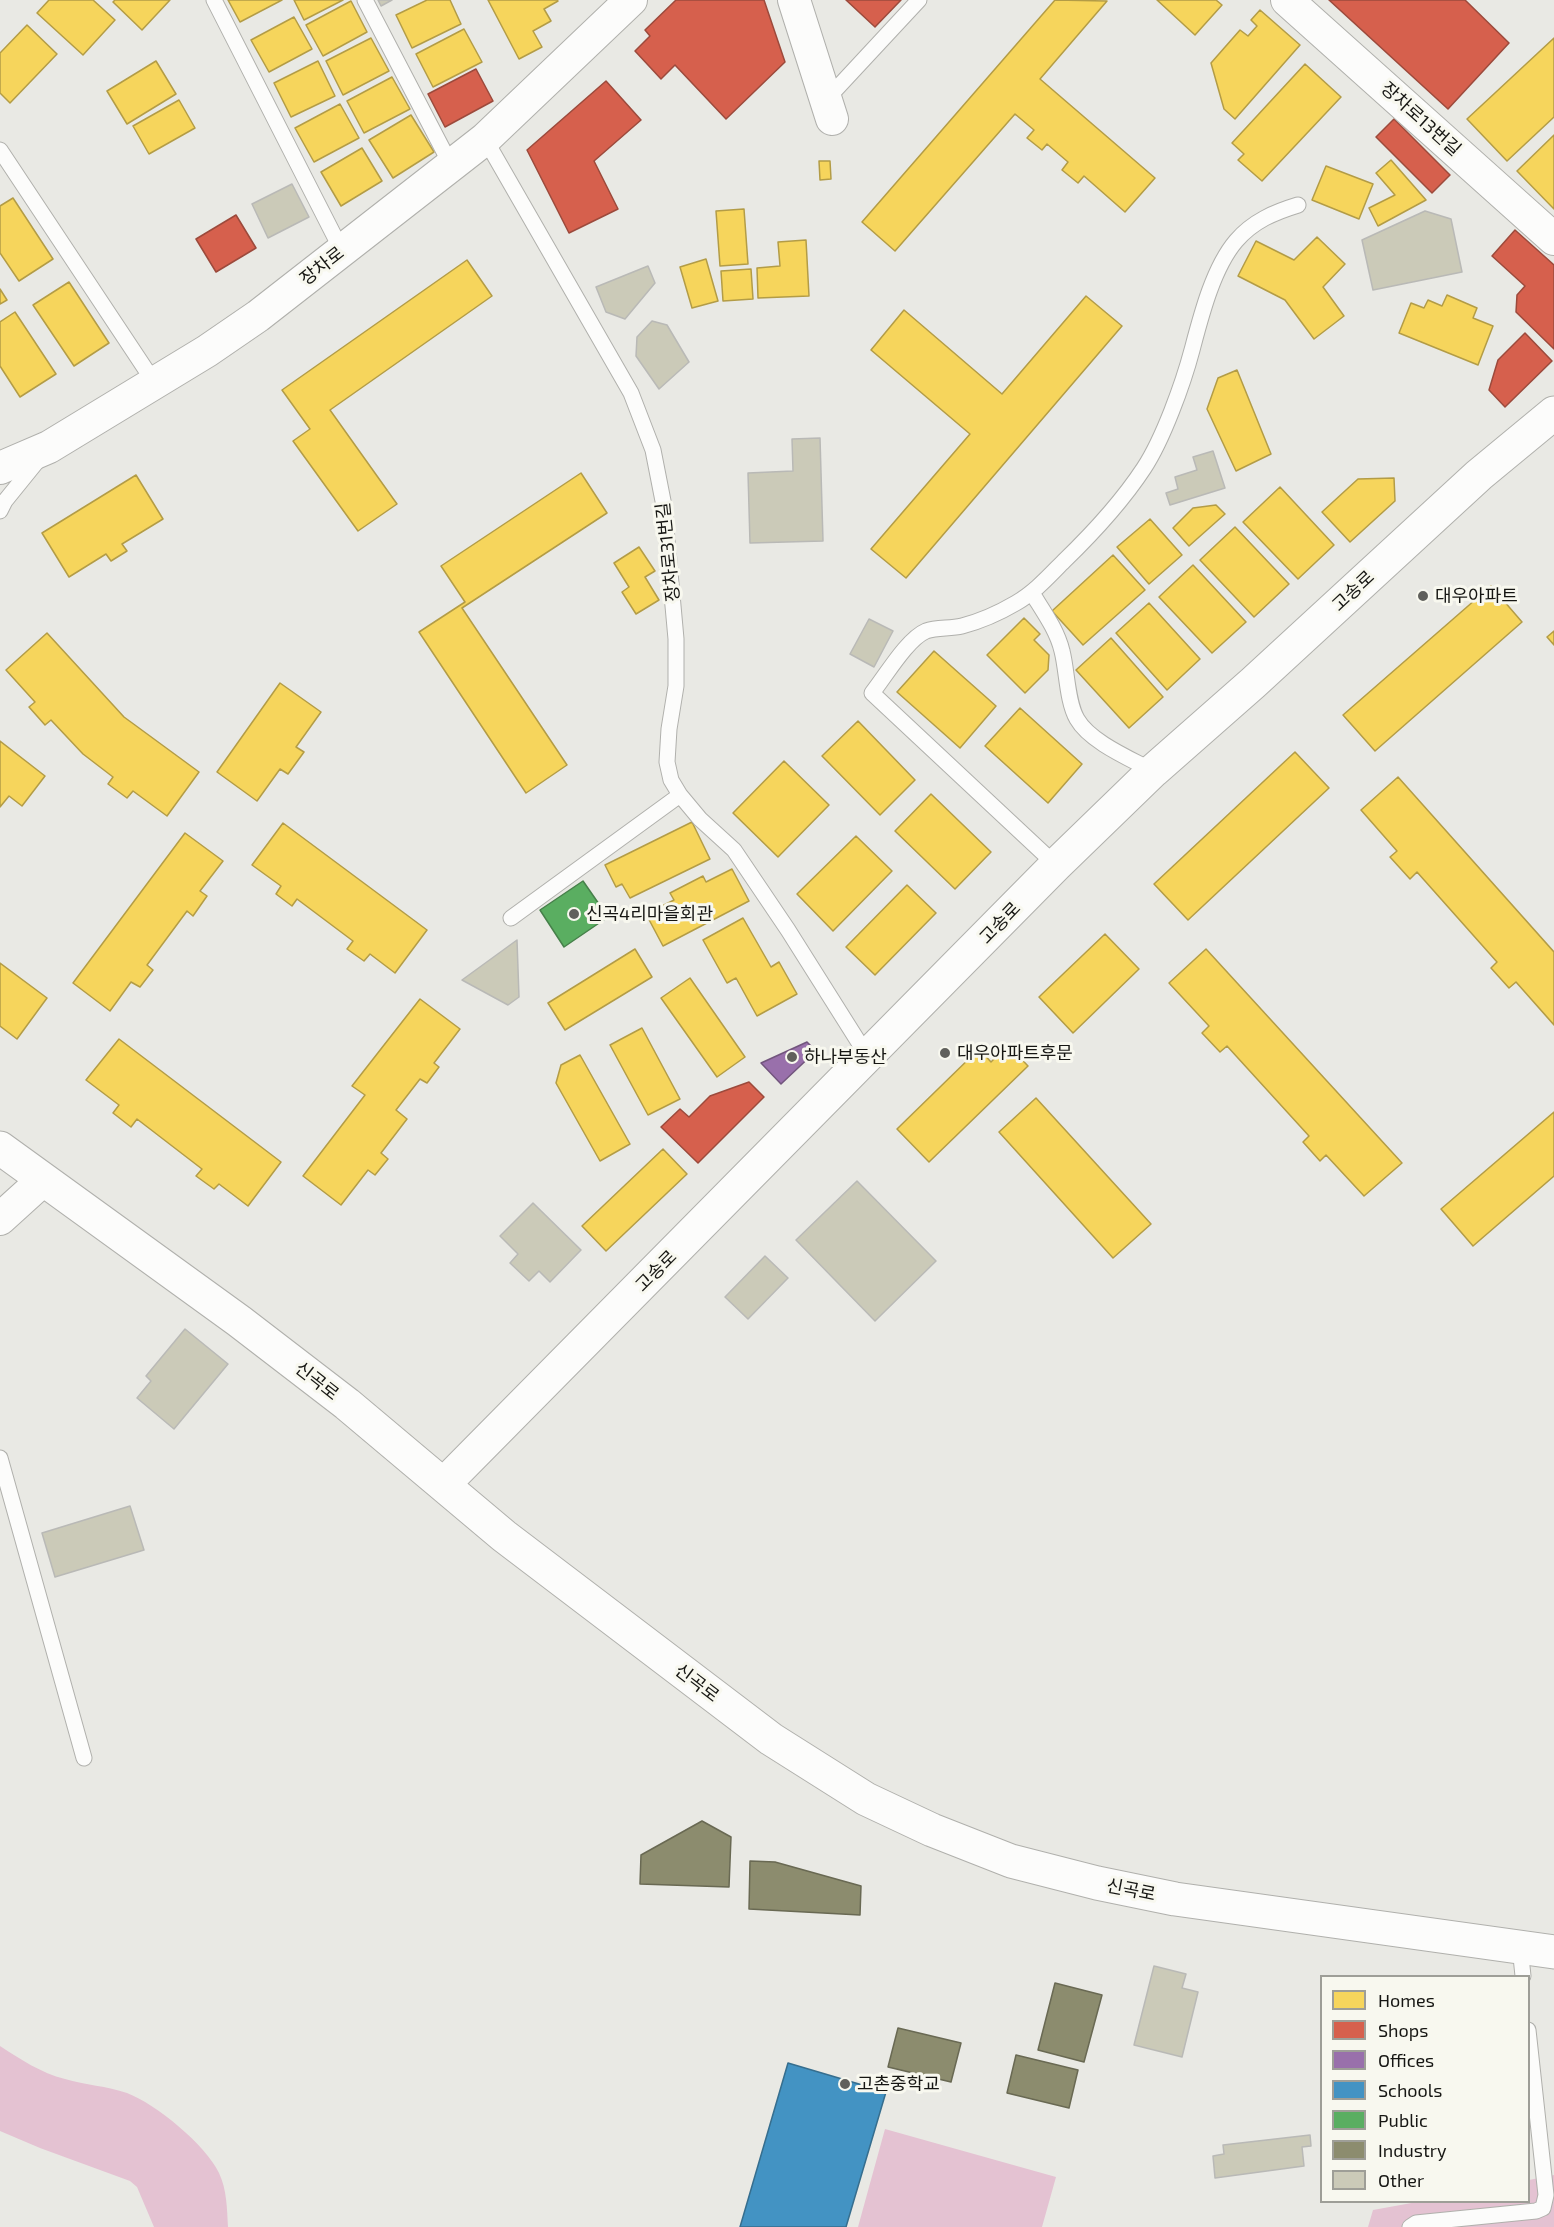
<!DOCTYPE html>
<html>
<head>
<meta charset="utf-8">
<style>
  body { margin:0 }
  #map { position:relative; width:1554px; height:2227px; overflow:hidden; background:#e9e9e4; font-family:"Exo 2",sans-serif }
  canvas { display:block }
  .legend { position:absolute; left:1320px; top:1975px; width:210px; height:228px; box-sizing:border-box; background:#f8f8ef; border:2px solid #9e9e97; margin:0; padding:8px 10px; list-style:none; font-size:18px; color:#161613 }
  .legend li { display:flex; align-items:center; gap:12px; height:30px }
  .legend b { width:30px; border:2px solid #9e9e97 }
</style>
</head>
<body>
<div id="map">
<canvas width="1554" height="2227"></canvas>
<ul class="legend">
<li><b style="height:16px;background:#f6d55c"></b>Homes</li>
<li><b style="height:16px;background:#d6604d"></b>Shops</li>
<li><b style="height:16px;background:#9970ab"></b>Offices</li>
<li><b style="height:16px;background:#4393c3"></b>Schools</li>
<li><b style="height:16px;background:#5aae61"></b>Public</li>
<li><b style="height:16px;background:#8c8c6e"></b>Industry</li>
<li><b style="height:16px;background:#cbcab8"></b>Other</li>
</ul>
</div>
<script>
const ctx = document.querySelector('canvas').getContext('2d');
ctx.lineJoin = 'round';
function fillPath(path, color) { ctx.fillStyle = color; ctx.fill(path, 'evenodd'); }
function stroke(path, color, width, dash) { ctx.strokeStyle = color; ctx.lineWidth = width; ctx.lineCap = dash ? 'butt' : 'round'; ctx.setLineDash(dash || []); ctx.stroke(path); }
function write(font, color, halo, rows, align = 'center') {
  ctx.font = font + ' "Exo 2","Noto Sans KR",sans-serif'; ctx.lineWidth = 6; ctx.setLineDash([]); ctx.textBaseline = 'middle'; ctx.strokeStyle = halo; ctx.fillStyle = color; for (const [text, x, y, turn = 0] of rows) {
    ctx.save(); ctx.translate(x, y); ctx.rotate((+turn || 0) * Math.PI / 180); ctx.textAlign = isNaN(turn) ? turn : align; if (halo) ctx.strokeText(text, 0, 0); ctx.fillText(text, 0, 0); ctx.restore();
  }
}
fillPath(new Path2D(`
  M0,2046C20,2059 41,2073 65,2079C85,2085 107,2086 127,2093C156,2104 206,2145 219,2173C227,2190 227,2209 228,2227H154L137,2187L130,2181L40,2148L0,2131Z
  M885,2129L1056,2177L1042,2227H858Z
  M1554,2175V2227H1368L1373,2210L1417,2202H1528L1529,2180Z`), '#e4c2d2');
const homes = new Path2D(`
  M49,0H93L115,20L83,55L37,13Z
  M115,0H170L142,30L113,2Z
  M228,0H282L240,22Z
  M294,0H343L304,20Z
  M427,0H450L461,24L412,48L396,15Z
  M488,0H557L558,1L544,9L551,21L533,31L542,47L519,59Z
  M1055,0L1107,1L1040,79L1155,178L1125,212L1084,176L1078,183L1062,170L1068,162L1047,144L1042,150L1027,138L1034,130L1015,114L895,251L862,222Z
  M1157,0H1216L1222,5L1195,35Z
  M351,1L367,32L323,56L306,25Z
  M1260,10L1300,45L1235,119L1224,109L1211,63L1240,30L1248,36L1257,26L1251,20Z
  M294,17L312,49L269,72L251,40Z
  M27,25L57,54L10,103L0,93V53Z
  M464,29L482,62L433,87L416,54Z
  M371,38L389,71L343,95L326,61Z
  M1554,38V117L1507,161L1467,119Z
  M156,61L176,94L127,124L107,91Z
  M318,61L335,96L291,117L274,83Z
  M1305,64L1341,97L1262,181L1238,160L1244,154L1232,143Z
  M392,77L410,109L364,133L347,101Z
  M179,100L195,128L149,154L133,126Z
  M340,104L359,138L314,162L295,128Z
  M411,115L434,152L393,178L369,140Z
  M1554,135V209L1517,171Z
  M362,148L382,181L341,206L321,172Z
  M1391,160L1426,200L1378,226L1369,208L1395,195L1376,173Z
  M819,161H830L831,179L820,180Z
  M1326,166L1373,184L1359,219L1312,200Z
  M13,198L53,259L19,281L0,253V206Z
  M744,209L748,264L720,266L716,211Z
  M1317,237L1345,264L1323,287L1344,316L1314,339L1285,300L1238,276L1256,241L1294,260Z
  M806,240L809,296L758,298L757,268L780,266L778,242Z
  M706,259L718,301L692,308L680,267Z
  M467,260L492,296L330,410L397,504L358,531L293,441L310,429L282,390Z
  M751,269L753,299L723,301L721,271Z
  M69,282L109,343L74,366L33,305Z
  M0,289L7,300L0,304Z
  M1447,295L1477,308L1473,318L1493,326L1478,365L1399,333L1411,303L1424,308L1428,300L1442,306Z
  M1086,296L1122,326L906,578L871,549L970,434L871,350L904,310L1002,394Z
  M15,312L56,374L20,397L0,366V322Z
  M1237,370L1271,454L1236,471L1207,409L1218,378Z
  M581,473L607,513L462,608L567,765L526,793L419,632L465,602L441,566Z
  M136,475L163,519L122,544L127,551L111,561L106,554L69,577L42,533Z
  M1394,478L1395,501L1350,542L1322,512L1358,479Z
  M1280,487L1334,545L1298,579L1243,522Z
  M1216,505L1225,514L1189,546L1173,528L1193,508Z
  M1150,519L1182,555L1149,584L1117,547Z
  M1235,527L1289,584L1254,617L1200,560Z
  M639,547L655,571L645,577L659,600L636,614L622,592L629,587L614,563Z
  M1113,555L1145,590L1083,645L1052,611Z
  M1193,565L1246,622L1212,653L1159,597Z
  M1491,586L1522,622L1375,751L1343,715Z
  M1149,603L1200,659L1167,690L1116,633Z
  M1024,618L1040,634L1034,640L1049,655L1048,670L1025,693L987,655Z
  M1554,631V645L1547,637Z
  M47,633L124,717L199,772L167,816L133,791L127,798L108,784L113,777L83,754L51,720L45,725L29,707L35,702L6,670Z
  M1111,638L1163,697L1129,728L1076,670Z
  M934,651L996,706L960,748L897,692Z
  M280,683L321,712L296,747L304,752L288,774L280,769L257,801L217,772Z
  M1020,708L1082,764L1048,803L985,746Z
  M858,721L915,780L880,815L822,756Z
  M0,741L45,776L22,806L9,796L0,807Z
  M1295,752L1329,788L1188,920L1154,884Z
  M784,761L829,805L778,857L733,813Z
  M1398,777L1554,952V1025L1516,982L1509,988L1491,968L1497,962L1417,872L1410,879L1390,857L1397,851L1361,810Z
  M931,794L991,852L955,889L895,831Z
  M692,822L710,859L630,898L622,884L616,887L605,865Z
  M283,823L427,930L395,973L370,954L364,961L347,949L353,941L297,899L292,906L276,894L281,886L252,865Z
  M185,833L223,861L200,891L207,896L193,916L187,911L147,965L153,970L140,987L131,982L110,1011L73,983Z
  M856,836L892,871L833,931L797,894Z
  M732,869L749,901L663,946L646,914L674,900L670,893L703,876L706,882Z
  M907,885L936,913L875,975L846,947Z
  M743,918L771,967L779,962L797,994L757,1016L736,978L727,983L703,940Z
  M1105,934L1139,969L1073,1033L1039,997Z
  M635,949L652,977L565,1030L548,1003Z
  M1206,949L1402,1163L1364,1196L1326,1155L1320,1161L1303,1142L1309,1136L1227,1046L1220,1052L1202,1033L1209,1026L1169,983Z
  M0,963L47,998L17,1039L0,1026Z
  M690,978L745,1057L717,1077L661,998Z
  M420,999L460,1029L434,1063L439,1067L427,1083L420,1079L396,1110L407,1119L381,1153L388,1159L375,1175L368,1170L341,1205L303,1176L365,1095L352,1086Z
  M642,1028L680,1099L648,1115L610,1045Z
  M119,1039L281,1162L248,1206L219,1184L214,1189L196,1176L202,1169L137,1119L131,1127L113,1113L119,1105L86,1080Z
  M1008,1045L1028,1066L929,1162L897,1129L979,1049L991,1062Z
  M580,1055L630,1144L600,1161L556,1083L561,1065Z
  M1036,1098L1151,1224L1113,1258L999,1132Z
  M1554,1112V1176L1473,1246L1441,1209Z
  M663,1149L687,1174L606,1251L582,1226Z`);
fillPath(homes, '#f6d55c');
stroke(homes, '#b39c46', 1.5);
const shops = new Path2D(`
  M676,0H764L785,62L726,119L675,65L661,79L635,51L650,36L645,30Z
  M846,0H901L875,27Z
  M1329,0H1465L1509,43L1448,109Z
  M476,69L493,101L445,127L428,94Z
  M606,81L641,120L594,161L618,209L569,233L527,150Z
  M1394,119L1450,175L1432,193L1376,137Z
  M236,215L256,248L216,272L196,239Z
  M1515,230L1554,265V349L1516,312L1517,295L1525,286L1492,256Z
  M1525,333L1552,361L1505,407L1489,390L1498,360Z
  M749,1082L764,1097L698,1163L661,1127L680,1109L689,1117L710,1096Z`);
fillPath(shops, '#d6604d');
stroke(shops, '#9c4a3c', 1.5);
const offices = new Path2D(`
  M807,1042L816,1051L781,1084L761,1063Z`);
fillPath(offices, '#9970ab');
stroke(offices, '#72557d', 1.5);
const schools = new Path2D(`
  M788,2063L886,2092L846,2227H740Z`);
fillPath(schools, '#4393c3');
stroke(schools, '#366e8e', 1.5);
const public = new Path2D(`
  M583,881L608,917L564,947L540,910Z`);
fillPath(public, '#5aae61');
stroke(public, '#46804a', 1.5);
const industry = new Path2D(`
  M702,1821L731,1837L729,1887L640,1884L641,1855Z
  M750,1861L775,1862L861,1886L860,1915L749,1909Z
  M1055,1983L1102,1995L1084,2062L1038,2050Z
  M898,2028L961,2043L951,2082L888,2067Z
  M1016,2055L1078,2070L1069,2108L1007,2093Z`);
fillPath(industry, '#8c8c6e');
stroke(industry, '#696953', 1.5);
const building = new Path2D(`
  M378,0H392L381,6Z
  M292,184L309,217L268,238L252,204Z
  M1425,211L1451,219L1462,272L1373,290L1362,240Z
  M648,266L655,283L625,319L606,312L596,287Z
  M652,321L667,325L689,362L659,389L636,356L637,337Z
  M820,438L823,541L750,543L748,473L793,471L792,439Z
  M1213,451L1225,488L1170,505L1166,493L1178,489L1175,477L1197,470L1193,457Z
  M869,619L893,631L874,667L850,654Z
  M517,940L519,997L508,1005L462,980Z
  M857,1181L936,1261L875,1321L796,1240Z
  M533,1203L581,1250L550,1282L539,1271L529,1281L510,1263L518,1254L500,1236Z
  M765,1256L788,1278L748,1319L725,1297Z
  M185,1329L228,1364L174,1429L137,1398L151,1381L146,1376Z
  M130,1506L144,1550L55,1577L42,1533Z
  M1154,1966L1186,1974L1182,1988L1198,1992L1182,2057L1134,2045Z
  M1310,2135L1311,2146L1302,2147L1304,2166L1215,2178L1213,2156L1224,2154L1223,2145Z`);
fillPath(building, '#cbcab8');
stroke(building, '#b9b9b6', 1.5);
const lane = new Path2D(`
  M214,0L342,251
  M365,0L452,167
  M826,100L919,0
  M485,139L631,393L653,450L664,506L676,639V686L669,729L667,762L671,780L680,795L700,819L734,850L788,930L868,1057
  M0,150L154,382
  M0,511L5,501L39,459
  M1032,593C1043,611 1057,630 1062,651C1067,670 1067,702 1077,719C1090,742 1131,759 1153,771
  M1056,865L872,693C885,677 907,639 926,631C937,627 950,629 962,626C981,621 999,613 1016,603C1035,592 1049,576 1064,561C1094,532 1121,503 1144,468C1163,439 1183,384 1192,350C1201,316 1213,268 1236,241C1253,221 1275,212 1298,205
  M511,918L680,795
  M0,1458L84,1758
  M1520,1947L1523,1976
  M1410,2227L1416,2223L1536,2211L1543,2208L1546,2195L1528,2030`);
const street = new Path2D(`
  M794,0L832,119
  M1287,0L1554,239
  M0,468L49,447L207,351L258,316L485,139L631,0
  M0,1219L43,1180`);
const secondary = new Path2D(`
  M0,1148L239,1321L347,1404L504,1536L771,1739L866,1799L932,1830L1011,1861L1097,1883L1175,1899L1554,1952
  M444,1484L1056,865L1153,771L1253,683L1479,475L1554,413`);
stroke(lane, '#b0b0ac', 17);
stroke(street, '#b0b0ac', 34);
stroke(secondary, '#b0b0ac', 35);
stroke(lane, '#fcfcfb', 15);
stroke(street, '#fcfcfb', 32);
stroke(secondary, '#fcfcfb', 33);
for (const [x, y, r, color] of [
  [1423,596,6,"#60605c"],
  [574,914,6,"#60605c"],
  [945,1053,6,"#60605c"],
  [792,1057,6,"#60605c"],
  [845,2084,6,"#60605c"]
]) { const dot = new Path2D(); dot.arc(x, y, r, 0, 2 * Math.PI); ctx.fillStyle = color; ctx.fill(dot); stroke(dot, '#f8f8ef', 2); }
write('18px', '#161613', '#f8f8ef', [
  ["장차로13번길",1421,119,42],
  ["장차로",322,266,-38],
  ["장차로31번길",668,552,-96],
  ["고송로",1353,591,-43],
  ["고송로",1000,923,-46],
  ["고송로",656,1271,-45],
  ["신곡로",317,1381,38],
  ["신곡로",697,1683,37],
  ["신곡로",1131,1890,11]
]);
write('18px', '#161613', '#f8f8ef', [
  ["대우아파트",1435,596],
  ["신곡4리마을회관",586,914],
  ["대우아파트후문",957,1053],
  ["하나부동산",804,1057],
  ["고촌중학교",857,2084]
], 'left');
</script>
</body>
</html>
